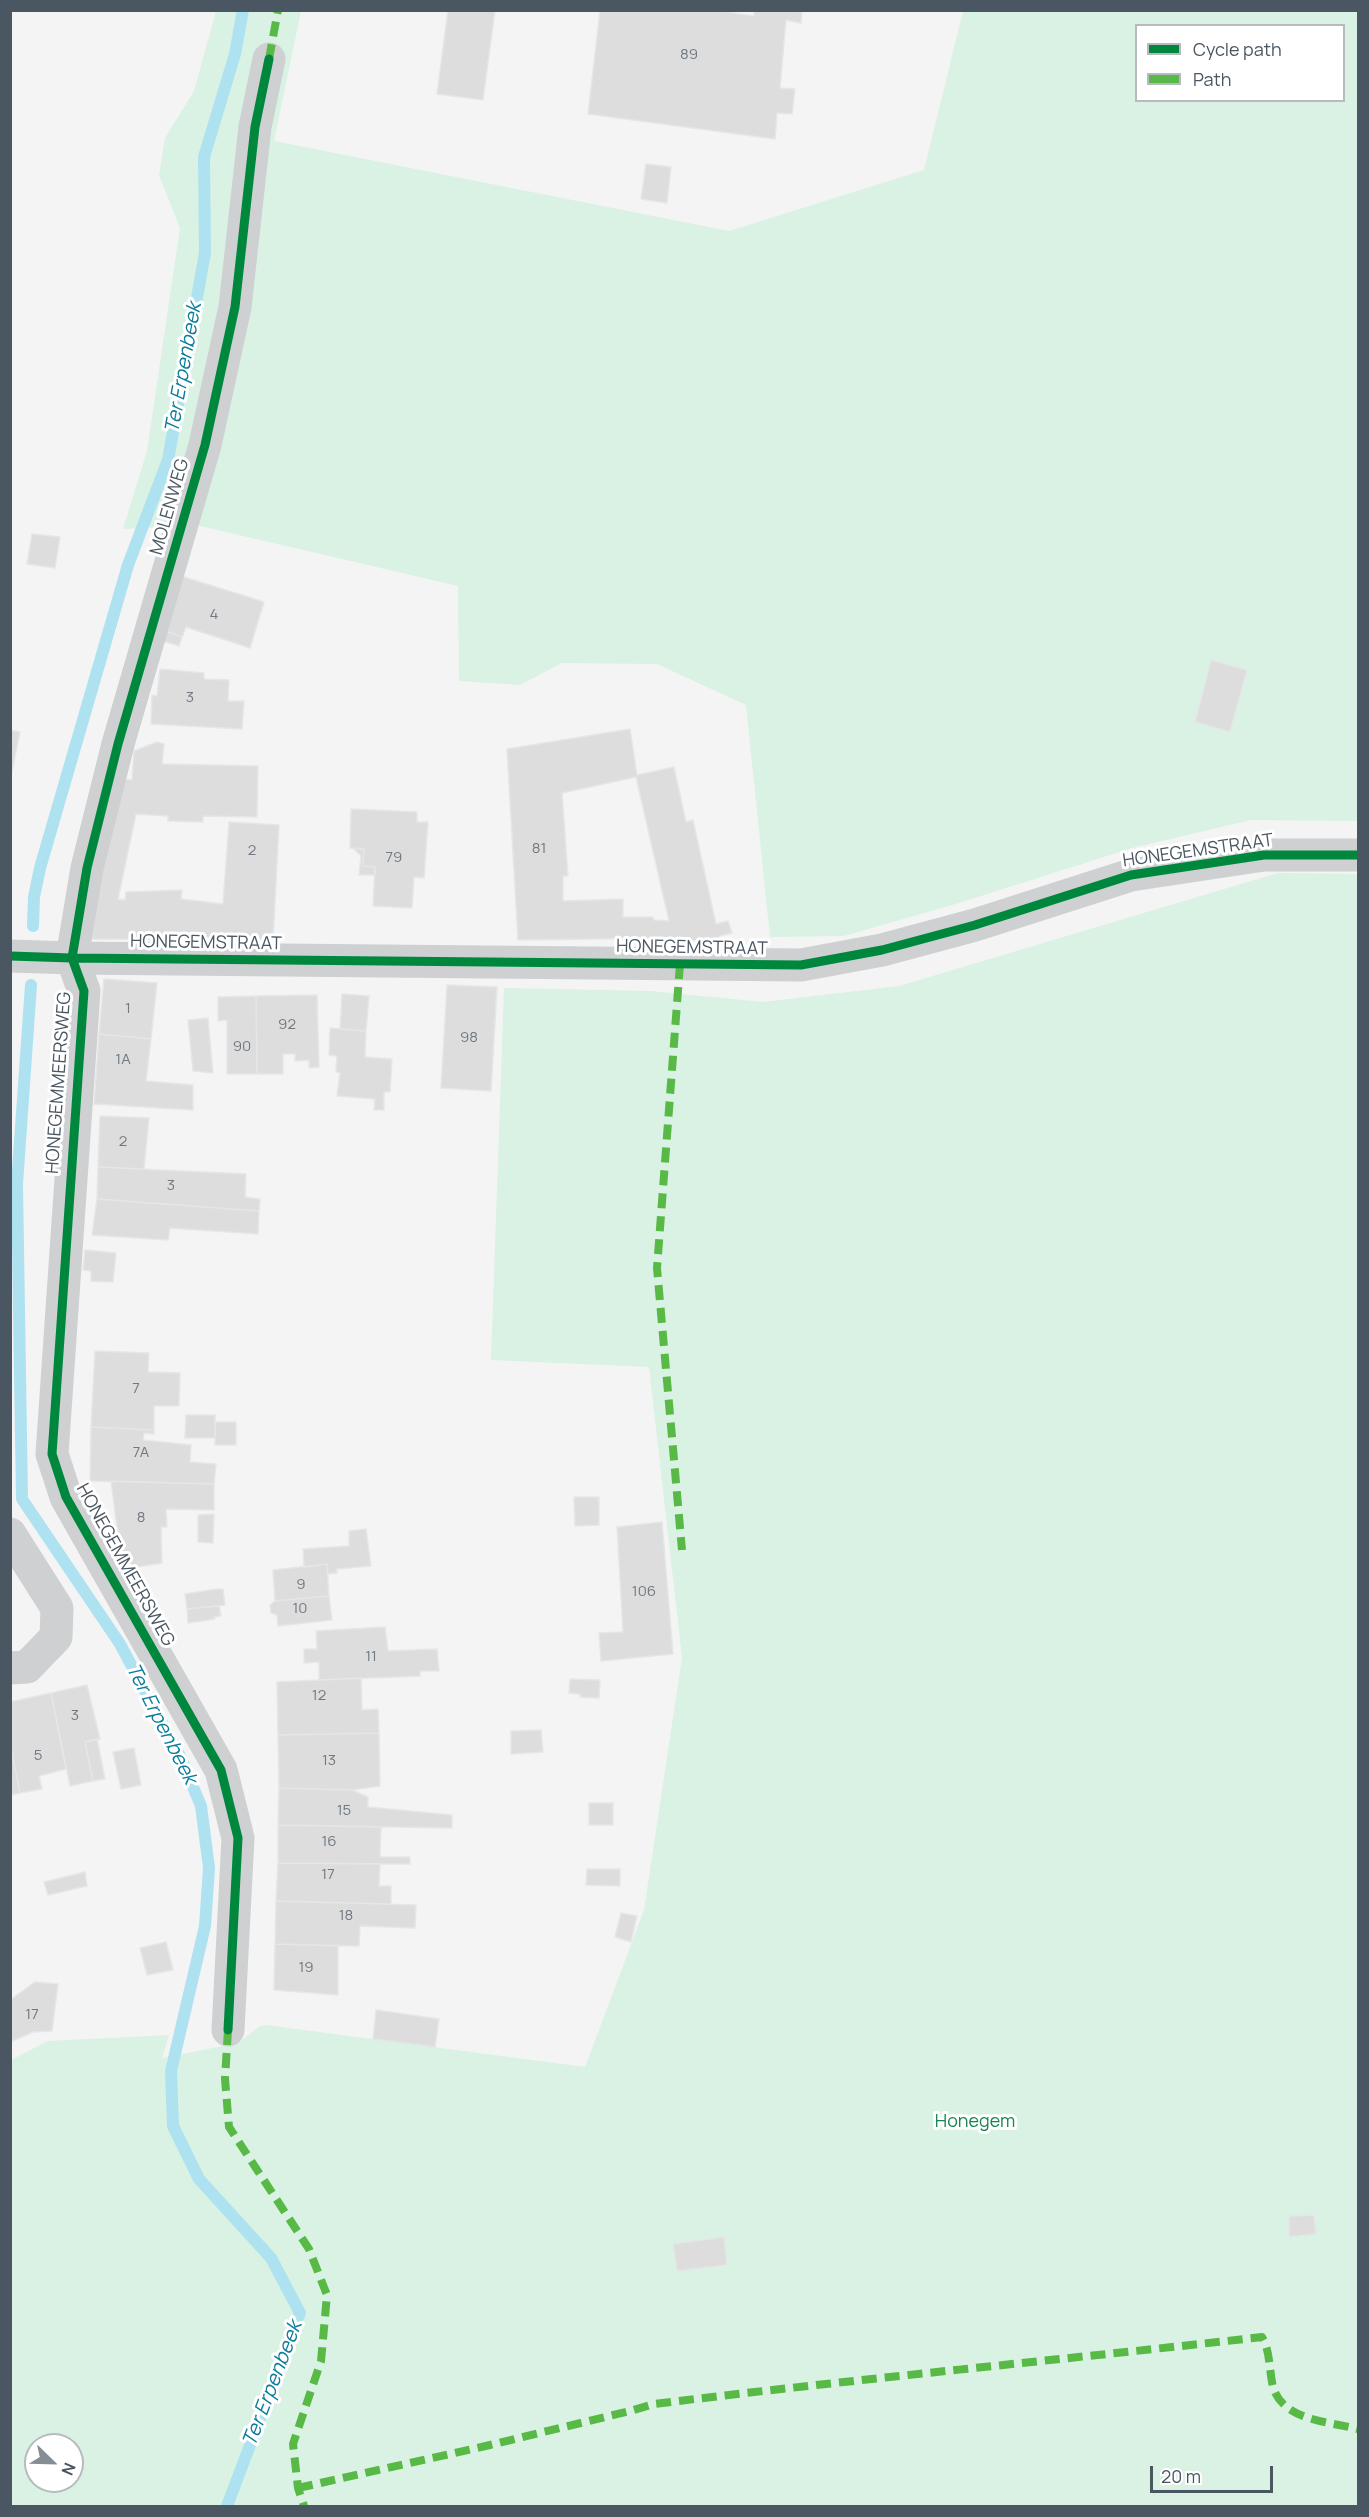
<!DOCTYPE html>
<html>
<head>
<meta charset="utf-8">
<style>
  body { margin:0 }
  #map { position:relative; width:1369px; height:2517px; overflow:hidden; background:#f4f4f4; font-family:Manrope,sans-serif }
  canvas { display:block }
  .frame { position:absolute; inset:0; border:12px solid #4a5661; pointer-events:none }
  .legend { position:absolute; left:1135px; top:24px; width:210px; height:78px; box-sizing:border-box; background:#fff; border:2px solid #b7bbc0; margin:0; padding:8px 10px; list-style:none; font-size:18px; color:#4a5661 }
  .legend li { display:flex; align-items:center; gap:12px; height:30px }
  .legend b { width:30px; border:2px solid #b7bbc0 }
  .north { position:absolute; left:24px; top:2433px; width:60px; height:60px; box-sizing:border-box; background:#fff; border:2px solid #b7bbc0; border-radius:50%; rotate:113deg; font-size:16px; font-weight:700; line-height:24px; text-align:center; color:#4a5661 }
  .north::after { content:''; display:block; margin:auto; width:21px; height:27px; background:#868d94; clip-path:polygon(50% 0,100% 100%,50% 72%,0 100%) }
  .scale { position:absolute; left:1150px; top:2466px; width:123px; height:27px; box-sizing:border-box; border:3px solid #4a5661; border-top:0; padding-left:8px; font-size:18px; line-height:21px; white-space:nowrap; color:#4a5661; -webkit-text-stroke:4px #fff; paint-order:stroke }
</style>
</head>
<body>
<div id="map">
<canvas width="1369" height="2517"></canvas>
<div class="frame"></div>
<ul class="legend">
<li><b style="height:8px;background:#00873e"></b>Cycle path</li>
<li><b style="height:8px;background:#58b947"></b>Path</li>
</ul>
<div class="north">N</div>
<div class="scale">20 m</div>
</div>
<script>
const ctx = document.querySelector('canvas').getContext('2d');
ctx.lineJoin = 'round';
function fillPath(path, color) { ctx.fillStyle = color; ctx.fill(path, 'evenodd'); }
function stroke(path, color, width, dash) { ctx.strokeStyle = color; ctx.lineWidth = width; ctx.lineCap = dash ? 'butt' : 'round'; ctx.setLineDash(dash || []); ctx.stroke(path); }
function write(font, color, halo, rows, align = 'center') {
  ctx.font = font + ' Manrope,sans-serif'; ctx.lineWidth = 6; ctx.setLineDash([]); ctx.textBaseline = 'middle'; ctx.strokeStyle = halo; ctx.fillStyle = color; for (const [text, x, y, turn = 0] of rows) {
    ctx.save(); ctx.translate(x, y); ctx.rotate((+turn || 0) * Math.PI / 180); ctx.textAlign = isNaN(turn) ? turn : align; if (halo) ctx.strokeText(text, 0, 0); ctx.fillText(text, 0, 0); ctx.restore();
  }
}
fillPath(new Path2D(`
  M216,11H301L274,141L729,231L924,170L963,11H1358V821L1251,820L1132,848L959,903L844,936L770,937L746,705L657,664L562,663L520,685L459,681L458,586L196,525L123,529L147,451L180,228L159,175L165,138L194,91ZM1136,26H1344V100H1136Z
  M1278,873L1358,874V2506H11V2060L48,2041L169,2035L162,2058L238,2043L260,2026L266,2025L585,2067L644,1910L682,1658L649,1367L491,1360L504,988L651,991L763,1002L899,986ZM36,2445H72V2481H36Z`), '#d9f2e3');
stroke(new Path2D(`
  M33,926L34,897L40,868L128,565L168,460L205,253L204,157L235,54L243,10
  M31,985L17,1184L22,1499L120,1644L181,1758L201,1806L209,1868L205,1926L171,2071L173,2126L199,2179L271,2258L300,2313L227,2506`), '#aee2f0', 12);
const building = new Path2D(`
  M448,10H495L483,100L437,94Z
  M600,10H713L754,16V10H802L801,23L786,20L780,88L795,89L792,114L777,113L775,139L588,114Z
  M646,164L671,167L667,203L641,199Z
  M32,534L60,537L55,568L27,564Z
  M181,576L264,602L250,648L186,627L182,637L163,630Z
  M163,630L182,637L179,646L160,640Z
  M1211,660L1247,670L1230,732L1195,722Z
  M160,669L204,673V679L229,680L228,701H244L242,729L151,724L152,695L157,696Z
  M630,729L637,775L674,767L686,822L693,820L716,924L728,921L732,933L719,936V940L673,941V938L518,940L507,749ZM636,777L669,921L654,920L653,917H623V899L563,901V876H568L562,793Z
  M10,730L20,732L10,781Z
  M157,742L164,744L162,764L258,766L257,817L203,816V822L168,821V816L136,814L118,899L125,900L126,892L182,890L181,899L223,904L229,822L279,825L273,940L92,939L100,876L120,779L132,780L134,751Z
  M351,809L417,812V822H428L424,878L414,877L412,908L373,906L375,867L363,866L364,849L350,848Z
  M353,848L364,849L363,866L375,867V875H359L361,856Z
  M104,979L157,983L151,1039L99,1034Z
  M447,985L497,987L491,1091L441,1088Z
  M342,994L369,996L366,1031L340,1029Z
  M317,995L319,1067L309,1068V1060L295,1061V1054H283V1074H257L256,996Z
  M256,996L257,1074H227V1020L218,1021V997Z
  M208,1018L213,1073L193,1071L188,1020Z
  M330,1028L366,1031L365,1057L392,1059L390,1092H384V1110H374L375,1099L337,1096L340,1073L336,1072L337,1056L329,1055Z
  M99,1034L151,1039L146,1081L193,1085V1110L94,1104Z
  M100,1116L149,1118L144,1169L98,1167Z
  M98,1167L246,1174L245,1197L260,1199L259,1211L97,1199Z
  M97,1199L259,1211L258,1234L170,1228L168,1240L92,1235Z
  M85,1250L116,1253L113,1282L91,1281V1271L83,1270Z
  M95,1351L149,1353L148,1372L180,1373L179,1406H154V1430L91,1427Z
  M186,1415H215V1438H185Z
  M215,1422H236V1445H215Z
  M91,1427L154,1430V1434L144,1433L143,1440L191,1445L190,1462L216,1464L214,1484L90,1481Z
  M111,1481L214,1484V1510L166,1509L167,1527H161L162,1563L125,1569L122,1567Z
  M574,1497H599V1525L575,1526Z
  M214,1514L213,1543L198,1542V1515Z
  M662,1522L673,1654L601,1661L599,1633L623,1632L617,1527Z
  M366,1529L371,1566L337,1569V1573L328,1574L327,1564L304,1567L303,1549L349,1546V1531Z
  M327,1564L329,1596L275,1601L273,1570Z
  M217,1589H223L225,1605L187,1609L185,1594Z
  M329,1596L332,1620L278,1626L277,1615L271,1613L270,1605L275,1601Z
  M219,1606L221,1616L214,1617L215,1619L188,1623L187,1609Z
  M385,1627L388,1651L437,1649L439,1671H420V1676L319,1680V1662L304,1663V1649H317L316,1631Z
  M361,1678L362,1710L378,1709L379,1733L278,1735L277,1682Z
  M570,1679L600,1680L599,1698L580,1697V1694L569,1693Z
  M87,1685L100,1739L85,1742L93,1781L70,1786L51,1693Z
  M51,1693L66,1769L39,1776L42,1789L20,1793L10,1742V1702Z
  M541,1730L543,1752L511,1754V1731Z
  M379,1733L380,1786L352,1790L279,1788L278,1735Z
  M97,1739L105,1779L93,1781L85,1742Z
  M10,1742L20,1793L10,1795Z
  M134,1748L141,1785L121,1789L113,1752Z
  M279,1788L352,1790L368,1797V1807L452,1815V1828L278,1825Z
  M589,1803H613V1825H589Z
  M278,1825L381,1827L380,1857H410V1864L278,1863Z
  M278,1863L380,1864L379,1886H391V1904L276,1901Z
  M587,1869H620V1886L586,1885Z
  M85,1872L87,1886L48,1895L44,1882Z
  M276,1901L416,1905L415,1928L360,1926L359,1946L275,1944Z
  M621,1913L637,1916L631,1942L615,1937Z
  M166,1942L173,1970L147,1975L140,1948Z
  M275,1944L338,1946V1995L274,1990Z
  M35,1982L58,1984L52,2031L33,2032L10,2042V2000Z
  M376,2010L439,2019L435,2047L373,2039Z
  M1314,2215L1316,2234L1289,2237V2216Z
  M724,2237L727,2265L677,2271L673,2244Z`);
fillPath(building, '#ddddde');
stroke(building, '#e5e6e7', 1.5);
stroke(new Path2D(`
  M10,956L72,958L801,965L882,950L975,925L1131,875L1264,855H1358
  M10,1534L57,1608L56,1637L27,1667L10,1668
  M228,2030L238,1838L221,1770L66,1497L52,1454L84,991L72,958L87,868L118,744L205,445L235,307L255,127L269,59`), '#ced0d2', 33);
stroke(new Path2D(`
  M269,59L278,10
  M680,964L657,1268L682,1550
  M228,2030L225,2079L229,2127L309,2249L327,2295L321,2361L293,2444L298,2488L304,2506
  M298,2488L490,2445L630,2411L654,2404C856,2379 1060,2360 1262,2337C1270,2351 1269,2366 1272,2382C1278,2420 1326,2421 1358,2429`), '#58b947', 8, [15, 8]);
stroke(new Path2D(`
  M10,956L72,958L801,965L882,950L975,925L1131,875L1264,855H1358
  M228,2030L238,1838L221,1770L66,1497L52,1454L84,991L72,958L87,868L118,744L205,445L235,307L255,127L269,59`), '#00873e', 9);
write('15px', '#707881', null, [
  ["89",689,55],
  ["4",214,615],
  ["3",190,698],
  ["81",539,849],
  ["2",252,851],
  ["79",394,858],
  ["1",128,1009],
  ["92",287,1025],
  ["98",469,1038],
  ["90",242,1047],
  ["1A",123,1060],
  ["2",123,1142],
  ["3",171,1186],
  ["7",136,1389],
  ["7A",141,1453],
  ["8",141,1518],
  ["9",301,1585],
  ["106",644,1592],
  ["10",300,1609],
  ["11",371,1657],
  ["12",319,1696],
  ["3",75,1716],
  ["5",38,1756],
  ["13",329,1761],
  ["15",344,1811],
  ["16",329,1842],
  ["17",328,1875],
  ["18",346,1916],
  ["19",306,1968],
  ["17",32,2015]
]);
write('18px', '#4a5661', '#fff', [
  ["MOLENWEG",170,507,-74],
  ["HONEGEMSTRAAT",1198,851,-8],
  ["HONEGEMSTRAAT",206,943,1],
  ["HONEGEMSTRAAT",692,948,1],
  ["HONEGEMMEERSWEG",59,1083,-86],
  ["HONEGEMMEERSWEG",125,1565,61]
]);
write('18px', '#17864f', '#fff', [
  ["Honegem",975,2122]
]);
write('italic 20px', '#0c7c9b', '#fff', [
  ["Ter Erpenbeek",184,368,-80],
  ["Ter Erpenbeek",161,1724,63],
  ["Ter Erpenbeek",273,2384,-69]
]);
</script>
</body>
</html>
